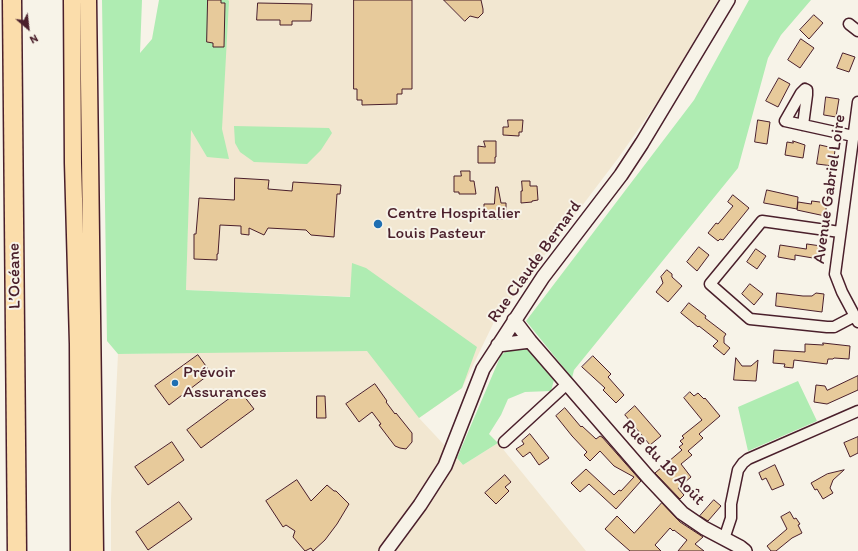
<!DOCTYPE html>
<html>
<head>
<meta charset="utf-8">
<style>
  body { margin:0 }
  #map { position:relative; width:858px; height:551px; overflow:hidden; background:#f7f3e8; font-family:Itim,sans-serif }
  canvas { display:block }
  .north { position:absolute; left:8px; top:8px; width:40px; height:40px; -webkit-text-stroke:3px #f7f3e8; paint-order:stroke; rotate:152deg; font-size:11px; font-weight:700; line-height:16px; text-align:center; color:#4a1f2b }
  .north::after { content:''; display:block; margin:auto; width:14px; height:18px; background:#4a1f2b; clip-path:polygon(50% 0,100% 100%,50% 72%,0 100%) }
</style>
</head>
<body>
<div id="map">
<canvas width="858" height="551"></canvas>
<div class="north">N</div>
</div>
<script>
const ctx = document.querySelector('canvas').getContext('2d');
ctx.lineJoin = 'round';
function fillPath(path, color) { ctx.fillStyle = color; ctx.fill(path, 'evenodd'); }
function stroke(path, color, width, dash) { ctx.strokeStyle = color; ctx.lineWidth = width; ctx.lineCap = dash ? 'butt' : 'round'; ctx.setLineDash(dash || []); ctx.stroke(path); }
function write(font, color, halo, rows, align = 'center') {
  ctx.font = font + ' Itim,sans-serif'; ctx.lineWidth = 4; ctx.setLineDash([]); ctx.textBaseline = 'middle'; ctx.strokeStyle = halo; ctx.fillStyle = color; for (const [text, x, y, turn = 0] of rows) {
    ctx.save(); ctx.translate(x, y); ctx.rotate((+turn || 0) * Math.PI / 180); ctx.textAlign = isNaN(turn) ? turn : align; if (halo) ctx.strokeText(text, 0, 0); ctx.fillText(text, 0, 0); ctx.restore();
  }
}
fillPath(new Path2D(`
  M193,0H718L663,94L619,157L494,322L462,388L419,418L463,465L498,443L586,551H111V499L118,354L260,351L359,297L186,290Z`), '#f2e7d1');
fillPath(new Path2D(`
  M102,0H142L140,53L152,39L159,0H228L229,1L222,129L229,159L207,157L191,130L186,290L350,297L352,263L366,268L477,347L462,388L419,418L367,351L118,354L107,341Z
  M749,0H811L781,35L768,58L738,168L574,370L572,378L526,321L694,100Z
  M234,126L329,128L332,133L321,150L307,164L254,162L240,152L235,143Z
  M513,347H523L532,351L554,380L551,391L525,392L508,399L501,415L489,434L498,443L463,465L457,458L501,355Z
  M798,381L817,421L748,451L738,407Z`), '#afecb2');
const building = new Path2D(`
  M208,0H221V3H225L224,47H213V43L207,42Z
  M354,0H412V89H402V94H397V104L362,105V100H357V89H354Z
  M444,0H481L483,9V13L478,18L470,16L465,21Z
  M258,3L312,4L311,21H292V25H280V20H257Z
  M814,15L823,23L809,39L800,30Z
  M801,39L814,48L800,68L788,60Z
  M843,53L855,57L849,72L837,68Z
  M779,78L790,84L778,107L766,101Z
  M826,97L839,99L836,117L824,115Z
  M508,120H523L522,132H519V136L503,135V127H508Z
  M758,120L770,122L767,144L755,142Z
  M484,141H496V157H495V163H478V146L485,147Z
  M793,141L805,145L803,158L785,155L787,142L793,143Z
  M820,145L829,147L828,149L835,150L833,166L817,164Z
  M461,171H470V181H474L476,194H459V192H454V176H461Z
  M235,178L269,180L268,189L292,191L293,182L341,185L340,194H337L334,237L311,235L306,230L268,228L264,235L249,228V235L241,234V226L220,225L218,254H217V260L194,259V234H196L199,198L234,200Z
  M522,181H530V186H537L538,200L532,201V202L521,203V191H522Z
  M496,187H498L501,203H506V213L505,214L504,219H490V213H484V204H494Z
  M767,190L798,197L797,209L764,203Z
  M733,195L749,208L723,240L720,239L718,241L708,233L716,223L718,224L733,206L728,202Z
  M812,201L827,203L825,216L797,210L798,202L811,204Z
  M807,244L821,246L819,259L795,255V260L778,257L780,245L806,249Z
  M699,247L709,255L697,271L687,262Z
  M756,249L766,256L757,269L747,262Z
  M667,270L672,274V277L682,286L668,302L656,292L663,283L661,277Z
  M750,284L763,294L754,305L742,294Z
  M777,293L803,296H812L816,293L824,294L822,312L776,306Z
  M689,303L706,316L705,318L726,334L724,337V343L730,348L724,355L713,346L718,341L699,326L698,327L681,313Z
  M823,343L850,346L849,359L834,358L833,359H828L827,364L794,360L793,368L784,367L785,364L773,363L774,350L805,352V344L823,345Z
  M198,355L211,373L169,405L155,386Z
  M593,356L611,374L608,377L624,395L616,403L603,390L605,388L582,367Z
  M736,358L742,366H751L758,360L756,381L734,380Z
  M858,376V390L827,404L814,402L816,385L825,386L827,390Z
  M375,384L387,401L386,402L395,414L396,413L412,433V442L406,449L400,448L395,446L379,425L381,424L372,412L359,422L346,404Z
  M240,391L254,409L201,448L187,430Z
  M690,392L694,396L698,393L704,399L705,398L720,416L699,434L703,438L688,451L692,455L681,464L691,477L678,488L684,495L680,499L655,473L682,450L679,447L683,444L680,441L684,438L682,436L702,420L684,398Z
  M317,396H325L326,418H317Z
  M635,406L661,436L650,445L625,415Z
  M565,408L581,427L582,426L596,439L600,436L602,437L641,481L616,509L589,484L580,492L571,483L586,469L614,495L619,490L621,491L634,477L614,466L600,451L590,461L584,455L587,452L572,436L556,416Z
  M530,434L549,458L539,465L530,452L523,457L516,449L524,444L522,441Z
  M858,437V453L850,457L844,443Z
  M172,442L184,460L148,485L135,467Z
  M775,465L784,485L772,490L766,478L762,480L759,473Z
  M844,470L833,480L830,488L833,493L823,499L817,489L815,490L811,483L827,474Z
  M505,475L511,482L505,487L509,491L496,504L485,493Z
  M297,480L311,501L327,485L334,491H336L349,504L337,524L325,540L313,551L311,548L305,551L293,537L295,531L286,525L283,527L266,501Z
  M714,500L721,506L708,521L700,516Z
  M179,502L192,519L148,550L136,532Z
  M662,503L680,522L703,537L695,544L704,551H678L687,540L674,530L673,531L670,528L655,545L661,551H630L605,529L617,516L634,533Z
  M790,512L794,519L796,518L800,524L798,525L802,533L792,538L776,551H771L767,546L787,529L781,517Z`);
fillPath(building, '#e7ca9b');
stroke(building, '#4a1f2b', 1);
const minor = new Path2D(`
  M849,24L858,31
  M858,102L835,274L842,292L858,322
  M803,125L807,95V90L805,89L801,93L785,121L853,136
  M840,232L762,221L710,284L750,319L827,327H834L855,316
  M504,442L567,384
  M724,539L731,518V504L738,470L743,463L748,459L858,411`);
const tertiary = new Path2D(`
  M514,320L530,341L648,477L682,513L704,528L740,547L745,551
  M498,345L530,341
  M386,551L420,505L445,466L483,369L543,277L621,175L642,143L728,0`);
const primary = new Path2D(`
  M72,0L73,163L78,344L79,551
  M88,0L95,551`);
const motorway = new Path2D(`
  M12,0L17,551`);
stroke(minor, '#4a1f2b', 13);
stroke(tertiary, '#4a1f2b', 16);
stroke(primary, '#4a1f2b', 19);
stroke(motorway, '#4a1f2b', 21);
stroke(minor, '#f7f3e8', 10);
stroke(tertiary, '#f7f3e8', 13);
stroke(primary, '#fbddab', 16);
stroke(motorway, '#fbddab', 18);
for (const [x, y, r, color] of [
  [378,224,5,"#1f6fb2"],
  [175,383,4,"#1f6fb2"]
]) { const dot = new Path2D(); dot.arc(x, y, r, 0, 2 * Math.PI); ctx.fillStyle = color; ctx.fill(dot); stroke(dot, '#f7f3e8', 1.5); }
write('17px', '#4a1f2b', '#f7f3e8', [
  ["Avenue Gabriel Loire",830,189,-82],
  ["Rue Claude Bernard",535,262,-54],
  ["L’Océane",15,276,-91],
  ["Rue du 18 Août",663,463,46]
]);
write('17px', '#4a1f2b', '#f7f3e8', [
  ["Centre Hospitalier",387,214],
  ["Louis Pasteur",387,234],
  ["Prévoir",183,373],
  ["Assurances",183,393]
], 'left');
</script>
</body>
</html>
